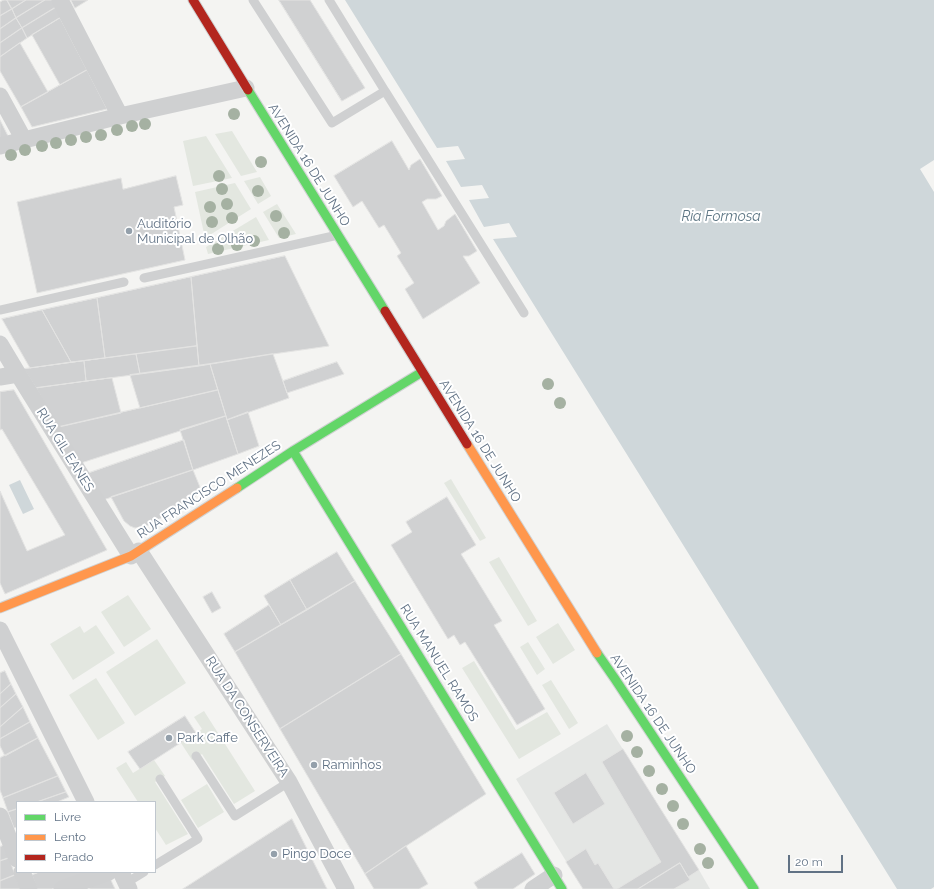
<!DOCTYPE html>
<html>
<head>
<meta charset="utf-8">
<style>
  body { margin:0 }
  #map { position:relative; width:934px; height:889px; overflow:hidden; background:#f4f4f2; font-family:Raleway,sans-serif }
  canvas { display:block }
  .legend { position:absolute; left:16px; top:801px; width:140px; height:72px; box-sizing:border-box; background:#fff; border:1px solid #c0c7ce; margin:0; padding:5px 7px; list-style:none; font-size:12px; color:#617285 }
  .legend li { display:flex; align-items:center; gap:8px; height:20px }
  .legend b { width:20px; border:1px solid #c0c7ce }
  .scale { position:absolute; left:788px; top:855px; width:55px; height:18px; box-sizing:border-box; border:2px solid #617285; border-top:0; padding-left:5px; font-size:12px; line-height:14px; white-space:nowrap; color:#617285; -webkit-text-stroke:3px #fff; paint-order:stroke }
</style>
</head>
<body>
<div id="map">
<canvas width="934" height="889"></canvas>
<ul class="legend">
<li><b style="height:5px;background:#63d668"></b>Livre</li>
<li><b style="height:5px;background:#ff974d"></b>Lento</li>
<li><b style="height:5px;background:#b3261e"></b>Parado</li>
</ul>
<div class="scale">20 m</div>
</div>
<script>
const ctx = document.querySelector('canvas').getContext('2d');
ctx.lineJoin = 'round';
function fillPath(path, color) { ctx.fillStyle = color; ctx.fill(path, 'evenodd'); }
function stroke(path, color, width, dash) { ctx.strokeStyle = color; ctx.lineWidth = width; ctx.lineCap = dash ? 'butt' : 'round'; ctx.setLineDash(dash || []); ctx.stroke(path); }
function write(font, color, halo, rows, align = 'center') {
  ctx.font = font + ' Raleway,sans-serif'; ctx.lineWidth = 4; ctx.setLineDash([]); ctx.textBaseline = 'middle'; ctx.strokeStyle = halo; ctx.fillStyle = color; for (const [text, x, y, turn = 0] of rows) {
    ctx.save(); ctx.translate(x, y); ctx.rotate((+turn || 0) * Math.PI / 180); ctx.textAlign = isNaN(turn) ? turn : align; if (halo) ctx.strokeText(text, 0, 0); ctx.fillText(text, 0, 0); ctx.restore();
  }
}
fillPath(new Path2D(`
  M607,724L699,870L710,889H583L516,779Z`), '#e4e6e4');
fillPath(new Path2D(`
  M232,131L257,172L241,176L215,134Z
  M206,136L232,178L193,186L183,141Z
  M260,177L271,196L258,204L244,181Z
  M235,183L251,209L205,238L195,192Z
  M277,204L296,234L279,238L263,212Z
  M256,217L269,240L208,254L206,247Z
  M451,479L486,538L480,541L444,483Z
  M499,557L537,621L528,626L489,562Z
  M128,595L151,629L124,647L101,612Z
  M558,623L575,650L553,664L536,637Z
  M96,625L115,653L73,680L50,644L80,626L84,633Z
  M157,639L186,683L135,716L106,672Z
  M528,642L545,669L537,675L520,647Z
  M474,661L516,730L547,712L561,734L519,759L462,668Z
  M96,678L125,723L98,740L69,695Z
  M551,680L578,723L569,729L542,685Z
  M204,711L255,791L234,804L202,754L192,760L181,743L202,729L194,717Z
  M154,760L165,776L155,782L188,834L166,845L155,828V802H138L116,768L126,762L133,773Z
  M207,784L224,812L198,828L181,800Z`), '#e3e7e0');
fillPath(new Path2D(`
  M345,0H934V160L920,169L934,192V887L931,889H897L493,239L517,237L509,223L484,227L469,200L489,198L482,185L461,187L446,161L465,159L458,146L437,148Z
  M20,480L34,509L23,514L9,485Z`), '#cfd7da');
const building = new Path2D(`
  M4,0H7L12,9L0,16V2Z
  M7,0H26L12,9Z
  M26,0H45L16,18L12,9Z
  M45,0H55L58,6L22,28L16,18Z
  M71,0H88L75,8Z
  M279,0H310L365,88L342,101Z
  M58,6L63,16L27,38L22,28Z
  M12,9L16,18L0,29V16Z
  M16,18L22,28L0,43V29Z
  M60,18L87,70L60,85L32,35Z
  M22,28L27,38L0,57V43Z
  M20,43L48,92L21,107L0,71V57Z
  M87,70L107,109L32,127L21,107Z
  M0,120L9,138L0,140Z
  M392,141L409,170L411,165L420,159L442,196L436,199H427L422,202L438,230L444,226L446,221L455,214L477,251L469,256H463L480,283L423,319L405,289L414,283L397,256L401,253L384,225L379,228L362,201L353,207L334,176Z
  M176,176L183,205L174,207L185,260L37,293L17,202L121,178L123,189Z
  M285,256L329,346L273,354L199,366L191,277Z
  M191,277L197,346L105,358L97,298Z
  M97,298L105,358L71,362L42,310Z
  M42,310L71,362L30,368L2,319Z
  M197,346L199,366L140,374L136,354Z
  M136,354L140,374L86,381L84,361Z
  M273,354L289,398L227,420L210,364Z
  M84,361L86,381L36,388L24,369Z
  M337,362L344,374L287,393L283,381Z
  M210,364L218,390L140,408L130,375Z
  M112,378L121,413L59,427L36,388Z
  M14,390L107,550L5,594L0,583V491L27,551L65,535L2,429L0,430V392Z
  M218,390L226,416L81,463L59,427Z
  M248,412L259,446L238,454L227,420Z
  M226,416L238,454L193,470L180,430Z
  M184,440L193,470L103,500L89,473Z
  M193,470L202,492L153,523L144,527L135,528L130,526L124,521L111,497Z
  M447,497L476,545L461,554L502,621L494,625L545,709L517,725L465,642L460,645L454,635L448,639L391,545L412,532L406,522Z
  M337,552L355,581L307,610L290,580Z
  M290,580L307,610L281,625L264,596Z
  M355,581L401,654L280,729L235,652Z
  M212,592L221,608L212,613L203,597Z
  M269,605L281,625L235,652L224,634Z
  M401,654L486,794L406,846L365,874L280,729Z
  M5,671L11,684L0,694V673Z
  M11,684L16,694L0,708V694Z
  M16,694L23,707L0,727V708Z
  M23,707L30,722L0,739V727Z
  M185,716L196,733L140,769L128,752Z
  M30,722L38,738L5,756L0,746V739Z
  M38,738L58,776L3,798L0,790V758Z
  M623,749L699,870L688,877L680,863L638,889H617L661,862L602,762Z
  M586,773L605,804L573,824L554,793Z
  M58,776L66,792L37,802H17V809L8,812L3,798Z
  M66,792L69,797L57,802H37Z
  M17,809V827L14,828L8,812Z
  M292,819L327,889H183Z
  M4,845L9,858L0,861V847Z
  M406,846L428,884L419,889H374L365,874Z
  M586,849L595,865L598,863L614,889H583L566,862Z
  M522,853L535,874L513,889H478L474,883Z
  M9,858L15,875L0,881V861Z
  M680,863L690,880L674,889H638Z
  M40,872H99L52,889H37L32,875Z
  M15,875L21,889H0V881Z
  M109,876L115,889H90L87,884Z`);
fillPath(building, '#d0d1d2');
stroke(building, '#e3e3e2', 1);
const fast = new Path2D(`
  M248,90L385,311
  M293,451L562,889
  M237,488L293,451L422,372
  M597,653L615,679L754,889`);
const slow = new Path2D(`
  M467,444L597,653
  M0,608L131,556L237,488`);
const jam = new Path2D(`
  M193,0L248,90
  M385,311L467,444`);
stroke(fast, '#d0d2d3', 11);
stroke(slow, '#d0d2d3', 11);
stroke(jam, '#d0d2d3', 11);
stroke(new Path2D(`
  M253,0L332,123L385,91L524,313
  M329,0L385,91
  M144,278L338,235
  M0,310L124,282
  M196,756L235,816L289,782
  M155,865L198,839L160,779
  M126,883L144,872`), '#cfd0d1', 9);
stroke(new Path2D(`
  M60,0L120,116
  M0,96L24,140
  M0,146L120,116L246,88
  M0,344L18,374L131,556
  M0,377L18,374
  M139,551L289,782L346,889
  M0,630L86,802
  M0,816L17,859
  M22,872L29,889
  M121,872L129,889
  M62,889L109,872
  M533,889L554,875`), '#cfd0d1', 17);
stroke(fast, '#63d668', 9);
stroke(slow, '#ff974d', 9);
stroke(jam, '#b3261e', 9);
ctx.fillStyle = '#a5b1a2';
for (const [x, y] of [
  [234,114],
  [145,124],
  [132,126],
  [117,130],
  [101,135],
  [86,137],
  [71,140],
  [56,143],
  [42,146],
  [25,150],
  [11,155],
  [261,162],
  [219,176],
  [222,189],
  [258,191],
  [227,204],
  [210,207],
  [276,216],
  [232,218],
  [212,222],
  [284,233],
  [254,241],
  [237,245],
  [218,249],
  [548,384],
  [560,403],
  [627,736],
  [637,752],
  [649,771],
  [662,789],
  [673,806],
  [683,824],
  [700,849],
  [708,863]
]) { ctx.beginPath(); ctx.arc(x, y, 6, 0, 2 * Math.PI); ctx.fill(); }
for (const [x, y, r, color] of [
  [129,231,4,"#94a0ab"],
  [169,738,4,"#94a0ab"],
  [314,765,4,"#94a0ab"],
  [274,854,4,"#94a0ab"]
]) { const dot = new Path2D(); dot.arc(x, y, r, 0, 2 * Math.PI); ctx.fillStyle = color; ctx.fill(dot); stroke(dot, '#fff', 1.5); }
write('13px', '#617285', '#fff', [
  ["AVENIDA 16 DE JUNHO",309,165,58],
  ["AVENIDA 16 DE JUNHO",480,441,58],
  ["RUA GIL EANES",65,450,58],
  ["RUA FRANCISCO MENEZES",209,490,-33],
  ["RUA MANUEL RAMOS",439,663,58],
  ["AVENIDA 16 DE JUNHO",653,714,56],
  ["RUA DA CONSERVEIRA",247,717,57]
]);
write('13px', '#617285', '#fff', [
  ["Auditório",137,224],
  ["Municipal de Olhão",137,239],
  ["Park Caffe",177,738],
  ["Raminhos",322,765],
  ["Pingo Doce",282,854]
], 'left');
write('italic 14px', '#5c7583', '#fff', [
  ["Ria Formosa",721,217]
]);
</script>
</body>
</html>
